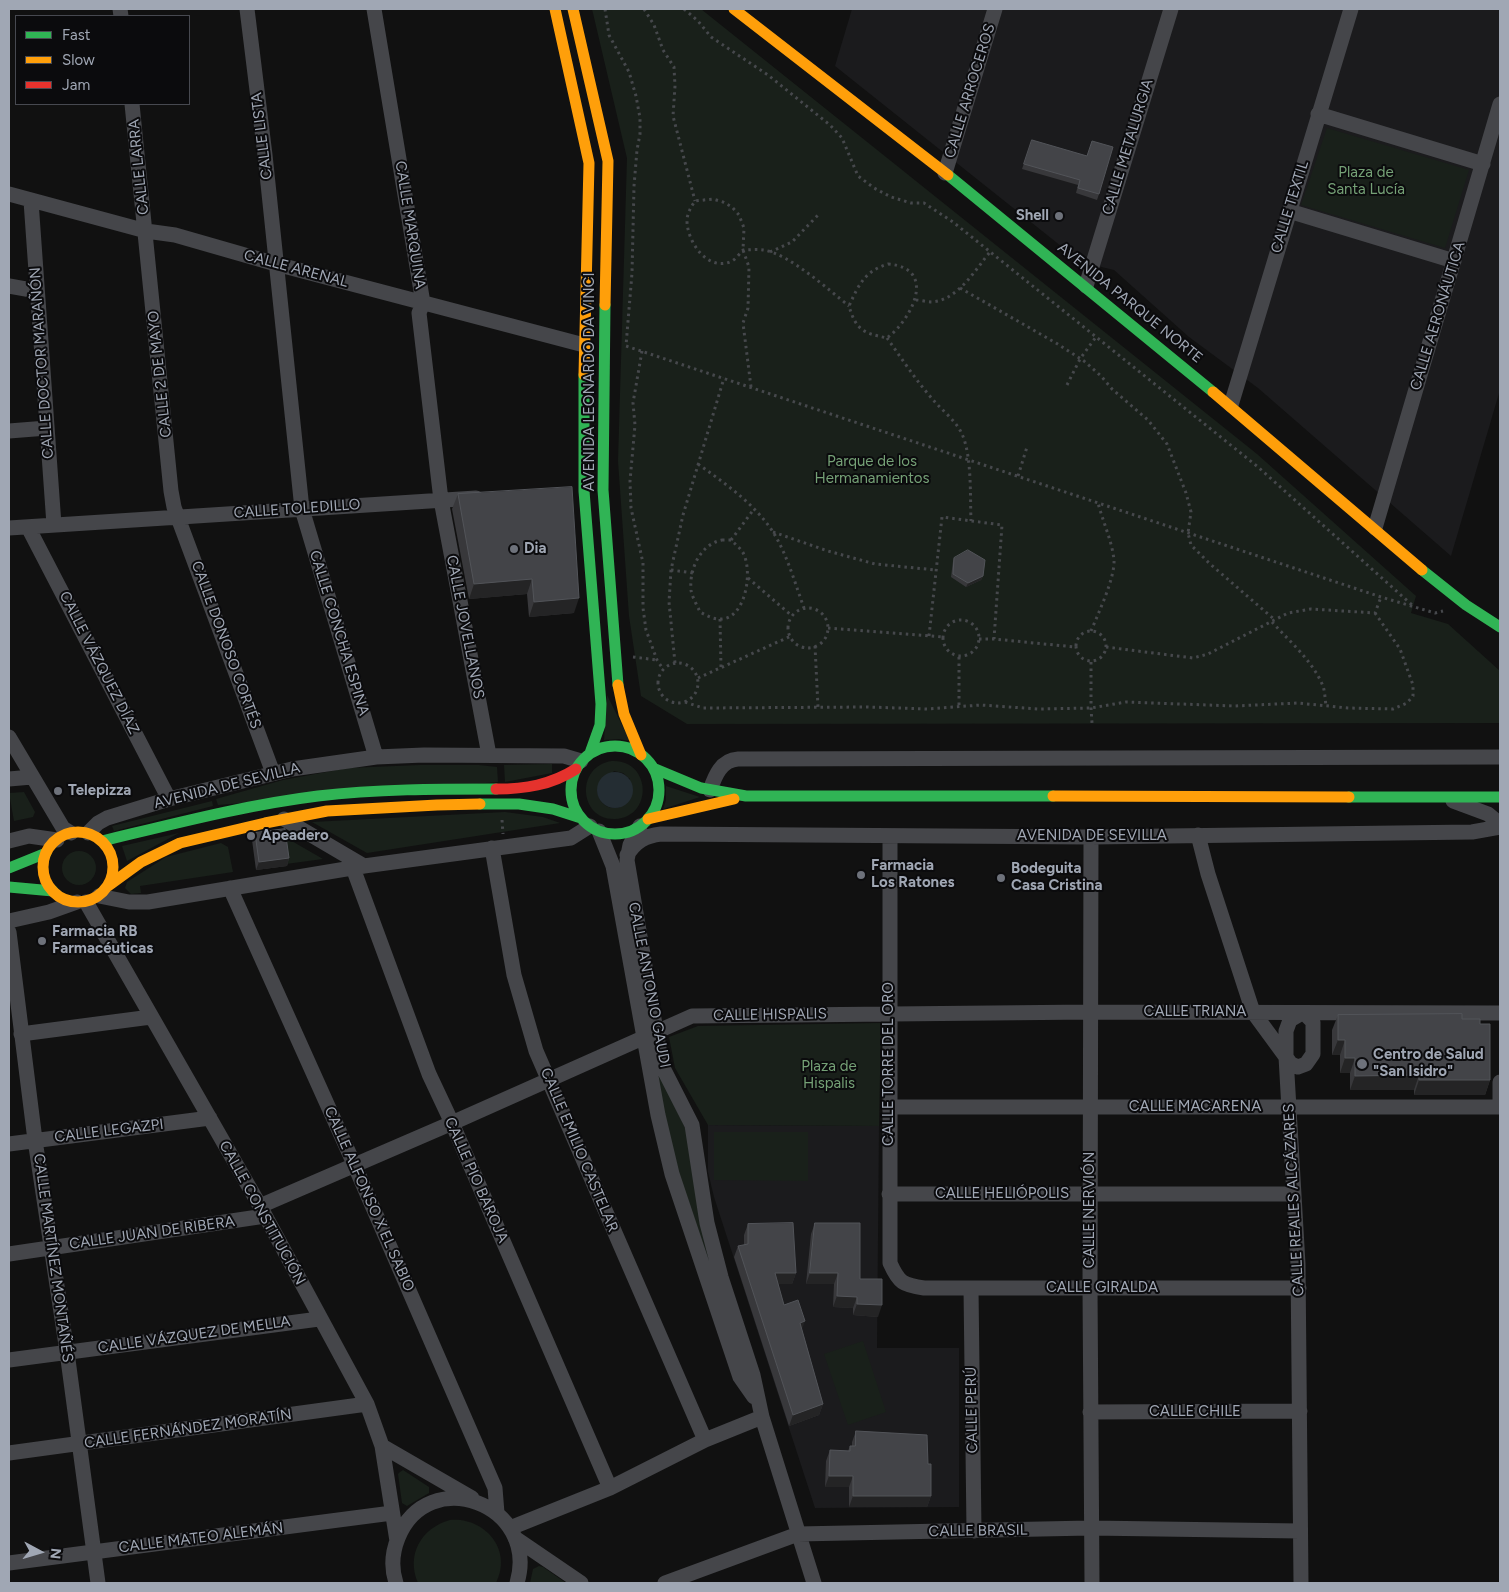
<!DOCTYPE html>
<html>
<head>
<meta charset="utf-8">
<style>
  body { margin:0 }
  #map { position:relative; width:1509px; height:1592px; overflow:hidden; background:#111; font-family:Figtree,sans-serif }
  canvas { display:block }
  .frame { position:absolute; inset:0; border:10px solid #a0a7b4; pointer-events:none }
  .legend { position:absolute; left:15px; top:15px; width:175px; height:90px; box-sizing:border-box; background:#0b0b0d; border:1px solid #474950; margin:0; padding:6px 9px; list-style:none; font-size:15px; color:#a0a7b4 }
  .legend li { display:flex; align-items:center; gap:10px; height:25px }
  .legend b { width:25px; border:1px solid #474950 }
  .north { position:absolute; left:15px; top:1527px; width:50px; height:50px; -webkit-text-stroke:4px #0b0b0d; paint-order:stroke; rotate:96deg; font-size:14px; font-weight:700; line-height:20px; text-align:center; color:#a0a7b4 }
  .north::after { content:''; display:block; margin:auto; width:18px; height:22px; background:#a0a7b4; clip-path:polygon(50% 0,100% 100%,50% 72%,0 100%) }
</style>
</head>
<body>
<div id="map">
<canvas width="1509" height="1592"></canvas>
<div class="frame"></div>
<ul class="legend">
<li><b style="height:6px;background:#30b455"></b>Fast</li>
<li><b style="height:6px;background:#ff9f0a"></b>Slow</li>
<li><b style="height:6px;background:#e5322d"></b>Jam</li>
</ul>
<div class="north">N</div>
</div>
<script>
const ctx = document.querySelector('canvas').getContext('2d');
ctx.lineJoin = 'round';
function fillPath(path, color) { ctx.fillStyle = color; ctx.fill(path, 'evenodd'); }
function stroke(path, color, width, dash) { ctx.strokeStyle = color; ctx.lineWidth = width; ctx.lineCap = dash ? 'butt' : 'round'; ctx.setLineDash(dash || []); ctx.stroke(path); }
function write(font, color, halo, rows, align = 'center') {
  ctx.font = font + ' Figtree,sans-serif'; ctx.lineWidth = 4; ctx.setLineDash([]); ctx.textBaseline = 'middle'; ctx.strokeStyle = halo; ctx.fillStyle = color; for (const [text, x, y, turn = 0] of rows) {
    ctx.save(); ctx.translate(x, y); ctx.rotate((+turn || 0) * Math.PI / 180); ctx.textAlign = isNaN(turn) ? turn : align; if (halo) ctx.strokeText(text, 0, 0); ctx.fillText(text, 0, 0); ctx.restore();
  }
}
fillPath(new Path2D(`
  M852,9H1500V390L1451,556L1258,388L1189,337L1114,270L1081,262L835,66Z
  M708,1125L879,1126L877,1348H959V1507L815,1508L714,1197L708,1172Z`), '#1b1b1d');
fillPath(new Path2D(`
  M592,9H701L1257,454L1416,596L1411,613L1448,624L1500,671V723L687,724L641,696L629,616L618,461L627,158Z
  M1327,128L1469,170L1445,248L1301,205Z
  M607,695L630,741L619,739L604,740Z
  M612,761C651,759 654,817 615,819C579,820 575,766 612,761ZM614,771L623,773L630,779L619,808C607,809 600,804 597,792Z
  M552,764V773L505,782L504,765Z
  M420,765H479L497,767L498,782L218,805L216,799L283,780L348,768Z
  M666,786L700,797L663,809L666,800Z
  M24,792L35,812L33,817L14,821L9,793Z
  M212,801L213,806L114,831L112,826Z
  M505,812L543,817L560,823L367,853L312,822Z
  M179,833L127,861L122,846Z
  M283,836L323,859L286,864Z
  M221,843L228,847L233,872L140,886L141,893L131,894L125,888L127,882L166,857Z
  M62 868a17 17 0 1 1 34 0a17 17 0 1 1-34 0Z
  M881,1023L879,1126L708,1125L675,1068L669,1037L698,1026Z
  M660,1075L686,1130L716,1273L711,1276L674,1165L656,1078Z
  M714,1132H808V1181L714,1180Z
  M863,1341L886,1412L848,1425L824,1354Z
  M403,1470L429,1487V1493L407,1506L402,1503L398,1474L400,1472Z
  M450,1520C485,1517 513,1550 496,1583H418C406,1555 421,1528 450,1520Z
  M539,1566L543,1567L566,1583H530L533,1569Z`), '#19201a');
fillPath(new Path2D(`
  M597 790a18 18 0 1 1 36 0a18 18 0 1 1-36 0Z`), '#242d33');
stroke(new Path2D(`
  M605,9L609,35L629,72L636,96L640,118V134L637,150L634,186L632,273L626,346L1381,597L1435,613L1443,611
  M644,9L654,25L663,50L674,67L675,86L673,116L695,201
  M684,9L698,21L711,37L768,75L830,125L842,138L858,176L874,188L891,197L911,203H924L953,222L1258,467L1412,605
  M770,252L792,242L820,213
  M888,264C938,268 912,319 887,338C863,333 856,330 849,306C859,284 865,271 888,264Z
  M960,288L1056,343L1084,361L1101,376L1112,389L1148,420L1167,444L1186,493L1191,512L1188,533L1191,545L1209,563L1275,620
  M916,300C921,300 927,302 932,302C958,300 975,270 990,252
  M887,338C902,359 917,382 935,402C944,412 956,421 962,434C972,456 970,496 971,521
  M642,351L633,403L635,425L630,481L631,508L643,563V608L646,630L657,660L663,669
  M1067,385L1080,359L1096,337
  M751,387L743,323L748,308L749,267L743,250L744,228L739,215L732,207L723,202L713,199L695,201C691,207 688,212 687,219C686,240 707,273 732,261C736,259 740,253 743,250C750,250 757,249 763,250C788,253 829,290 849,306
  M698,464C727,485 758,506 776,537C788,558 796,586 804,608
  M1018,476L1027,447
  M773,532L828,551L875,564L936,570
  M722,540H731C735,544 739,547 742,551C754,569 746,621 719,619C712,619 706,615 700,612C697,605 692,597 691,590C689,568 701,544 722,540Z
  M731,540L754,509
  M671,570L693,573
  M748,578L792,616
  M788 628a20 20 0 1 1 40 0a20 20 0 1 1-40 0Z
  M720,619L721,668
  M943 638a18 18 0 1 1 36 0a18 18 0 1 1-36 0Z
  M1272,622C1290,642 1312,660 1323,686C1325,692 1325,699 1326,706
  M828,628L943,637
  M1076 646a15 15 0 1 1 30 0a15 15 0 1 1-30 0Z
  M1091,631C1098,614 1115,578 1114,560C1112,541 1103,522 1098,503
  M929,636L942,517L1002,525L994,639
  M979,639H994L1075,647
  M815,646L818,707
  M1106,647L1193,658L1208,654L1288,613L1311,609L1375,613L1381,597
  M633,657L657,660
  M959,657V706
  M1091,662V708L1092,723
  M658 683a20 20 0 1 1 40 0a20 20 0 1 1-40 0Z
  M675,663L669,602L671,570L683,515L724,378
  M698,678L791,636
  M685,702L703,708L868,707L927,709L981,705L1038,709L1091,708L1126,702L1235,706L1298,703L1348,708L1393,709L1407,703L1413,696V685L1400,649L1375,613
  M502,820L503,834`), '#46484c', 3, [2.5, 4]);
stroke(new Path2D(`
  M120,9L121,16
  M247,9L265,155L302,509L376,757
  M374,9L423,303L419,313L441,500L489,755
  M132,104L171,491L174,507L273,773
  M1318,114L1483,164
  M945,173L995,9
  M9,194L146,231L175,235L276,264L584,345
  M31,201L54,525
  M1289,211L1454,261
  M9,286L37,291
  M1086,286L1171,9
  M1231,405L1351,9
  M9,431L47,428
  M28,527L169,799
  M9,528L476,498
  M1375,528L1500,104
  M9,737L63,828L71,833
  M9,779L32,777
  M710,790C715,776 721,760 738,759L1500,757
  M1453,801L1488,814L1500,824
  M284,819L364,866
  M640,826L630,845L627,860L662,1066L692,1125L707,1223L721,1277L753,1375L762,1417L814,1583
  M599,831L613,866L658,1115L672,1174L740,1377L754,1397
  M88,833L98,823L107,818L169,799L292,769L376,757L424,755L564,756L581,761
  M1198,835L1208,874L1253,1012L1286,1057L1298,1264L1301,1583
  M890,836V1263C899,1283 903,1285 924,1288H1299
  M1091,837L1090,1288L1092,1583
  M9,841L29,836L57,840
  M492,848L514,975L536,1051L705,1440
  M627,855C636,841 645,836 661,834L1091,837L1472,832L1500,827
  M353,868L429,1074L452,1123L610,1488
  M230,888L354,1164L495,1488L497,1513
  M99,896L129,902H148L364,866L571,838L590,826
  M86,902L260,1206L367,1404L382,1446L397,1541
  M9,921L49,912L77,902
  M9,932L35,1140L67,1352L98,1583
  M1302,1013L1306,1015L1313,1022V1054L1306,1064L1298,1067L1291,1064L1286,1057V1031L1290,1020Z
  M21,1034L151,1017
  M889,1107H1500V1082
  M9,1144L210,1118
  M889,1194H1294
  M260,1206L452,1123L692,1016L1091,1012L1500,1013
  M9,1254L265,1216
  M971,1288L974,1531
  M9,1360L319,1319
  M1090,1412L1300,1411
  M382,1446L472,1498
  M9,1453L367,1404
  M510,1528L610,1488L705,1440L762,1417
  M515,1538L581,1583
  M9,1563L392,1513
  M396,1583C391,1568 392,1553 398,1538C428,1463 540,1504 517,1583
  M665,1583L798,1534L1090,1528L1300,1531`), '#45464a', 15);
stroke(new Path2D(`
  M948,175L1213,392
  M605,305L603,490L618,685
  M584,375V491L601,704L600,725L590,753
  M1422,570L1466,605L1500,627
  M571 790a44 44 0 1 1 88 0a44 44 0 1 1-88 0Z
  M653,768L701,788L746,796H1053
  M1349,797H1500
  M480,804H519L553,809L581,818
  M102,841C173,824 245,805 318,796C377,789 437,789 496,789
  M9,868L46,853
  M9,887L53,891`), '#30b455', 11);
stroke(new Path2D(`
  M555,9L589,163L584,375
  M573,9L608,161L605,305
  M734,9L948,175
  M1213,392L1422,570
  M618,685L624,714L641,755
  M1053,796L1349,797
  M648,819L734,799
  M43 867a35 35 0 1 1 70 0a35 35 0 1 1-70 0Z
  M108,886L141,862L180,843L265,823L327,811L437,805L480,804`), '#ff9f0a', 11);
stroke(new Path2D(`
  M496,789C525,789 551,785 576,769`), '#e5322d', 11);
fillPath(new Path2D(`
  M1032,140L1099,194L1097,200L1076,193L1078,185L1022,169Z
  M458,494L574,613L529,617L527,594L469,599L452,509Z
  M954,558L983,576L981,580L966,587L951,577L953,561Z
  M255,833L289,858L287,866L256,870L252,840Z
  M1338,1015L1462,1019L1480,1024L1490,1080L1485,1095H1414V1090H1350V1073H1340V1055H1332V1030Z
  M815,1223L860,1279L878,1317L853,1315V1308L833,1307L834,1284H806L811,1234Z
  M748,1224L796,1273L792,1284H778L784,1305L802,1330L823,1404L819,1415L789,1426L734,1257L738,1246L744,1245V1235Z
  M856,1431L928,1464L931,1496L927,1507H849V1487H825L826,1461L830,1450L848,1451L850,1446H852V1442Z`), '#38383b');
fillPath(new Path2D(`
  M983,576L981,580L966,587L968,583Z
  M532,579L527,594L469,599L474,584Z
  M579,598L574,613L529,617L534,602Z
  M289,858L287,866L256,870L259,862Z
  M1338,1040H1345L1340,1055H1332Z
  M1345,1058H1355L1350,1073H1340Z
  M1419,1075L1414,1090H1350L1355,1076Z
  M1419,1080H1490L1485,1095H1414Z
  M775,1273H796L792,1284H771Z
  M810,1273H838L834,1284H806Z
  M837,1296L857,1297L853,1308L833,1307Z
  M857,1304L882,1305L878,1317L853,1315Z
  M805,1321L801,1332L800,1323Z
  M823,1404L819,1415L789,1426L793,1415Z
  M829,1476H853L849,1487H825Z
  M853,1496H931L927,1507H849Z`), '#242425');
const building = new Path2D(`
  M1032,140L1087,156L1092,141L1113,147L1099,194L1078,188L1080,180L1024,164Z
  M572,487L579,598L534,602L532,579L474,584L458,494Z
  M968,550L985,560L983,576L968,583L953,574L954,558Z
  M285,829L289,858L259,862L255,833Z
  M1462,1014V1019H1480V1024H1490V1080H1419V1075L1355,1076V1058H1345V1040H1338V1015Z
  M793,1223L796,1273H775L784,1305L798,1300L805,1321L800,1323L823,1404L793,1415L738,1246L748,1244V1224Z
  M815,1223H860V1279H882V1305L857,1304V1297L837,1296L838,1273H810Z
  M856,1431L927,1435L928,1464H931V1496H853V1476H829L830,1450L850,1451V1446H855Z`);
fillPath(building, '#434448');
stroke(building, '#525459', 1);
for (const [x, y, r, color] of [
  [1059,216,5,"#6e727b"],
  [514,549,5,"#6e727b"],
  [58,791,5,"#6e727b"],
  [251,836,5,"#6e727b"],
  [861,875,5,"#6e727b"],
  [1001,878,5,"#6e727b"],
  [42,941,5,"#6e727b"],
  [1362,1064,6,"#6e727b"]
]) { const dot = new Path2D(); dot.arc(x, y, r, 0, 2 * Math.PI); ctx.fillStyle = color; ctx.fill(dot); stroke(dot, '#0b0b0d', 2); }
write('15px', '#a0a7b4', '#0b0b0d', [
  ["CALLE ARROCEROS",970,91,-73],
  ["CALLE LISTA",262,136,-97],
  ["CALLE METALURGIA",1128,147,-73],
  ["CALLE LARRA",139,167,-96],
  ["CALLE TEXTIL",1290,207,-73],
  ["CALLE MARQUINA",410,225,81],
  ["CALLE ARENAL",296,269,15],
  ["AVENIDA PARQUE NORTE",1130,303,39],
  ["CALLE AERONÁUTICA",1438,316,-73],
  ["CALLE DOCTOR MARAÑÓN",42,363,-94],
  ["CALLE 2 DE MAYO",160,374,-96],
  ["AVENIDA LEONARDO DA VINCI",590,382,-90],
  ["CALLE TOLEDILLO",297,509,-4],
  ["CALLE JOVELLANOS",465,627,79],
  ["CALLE CONCHA ESPINA",339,633,73],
  ["CALLE DONOSO CORTÉS",226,645,70],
  ["CALLE VÁZQUEZ DÍAZ",99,663,63],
  ["AVENIDA DE SEVILLA",227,786,-14],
  ["AVENIDA DE SEVILLA",1092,836],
  ["CALLE ANTONIO GAUDI",649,985,79],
  ["CALLE TRIANA",1195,1012],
  ["CALLE HISPALIS",770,1015,-1],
  ["CALLE TORRE DEL ORO",889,1064,-90],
  ["CALLE MACARENA",1195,1107],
  ["CALLE LEGAZPI",109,1131,-7],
  ["CALLE EMILIO CASTELAR",579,1150,67],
  ["CALLE PIO BAROJA",476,1180,66],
  ["CALLE HELIÓPOLIS",1002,1194],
  ["CALLE ALFONSO X EL SABIO",369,1199,66],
  ["CALLE REALES ALCÁZARES",1294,1200,-93],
  ["CALLE NERVIÓN",1090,1210,-90],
  ["CALLE CONSTITUCIÓN",262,1213,61],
  ["CALLE JUAN DE RIBERA",152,1233,-8],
  ["CALLE MARTÍNEZ MONTAÑÉS",53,1258,82],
  ["CALLE GIRALDA",1102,1288],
  ["CALLE VÁZQUEZ DE MELLA",194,1335,-8],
  ["CALLE PERÚ",972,1410,-91],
  ["CALLE CHILE",1195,1412],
  ["CALLE FERNÁNDEZ MORATÍN",188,1429,-8],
  ["CALLE BRASIL",978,1531,-1],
  ["CALLE MATEO ALEMÁN",201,1538,-7]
]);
write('15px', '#75a176', '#0b0b0d', [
  ["Plaza de",1366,173],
  ["Santa Lucía",1366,190],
  ["Parque de los",872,462],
  ["Hermanamientos",872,479],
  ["Plaza de",829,1067],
  ["Hispalis",829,1084]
]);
write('bold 15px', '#a0a7b4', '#0b0b0d', [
  ["Shell",1049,216,"right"],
  ["Dia",524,549],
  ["Telepizza",68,791],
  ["Apeadero",261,836],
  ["Farmacia",871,866],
  ["Los Ratones",871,883],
  ["Bodeguita",1011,869],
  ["Casa Cristina",1011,886],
  ["Farmacia RB",52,932],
  ["Farmacéuticas",52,949],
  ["Centro de Salud",1373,1055],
  ["\"San Isidro\"",1373,1072]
], 'left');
</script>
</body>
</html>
